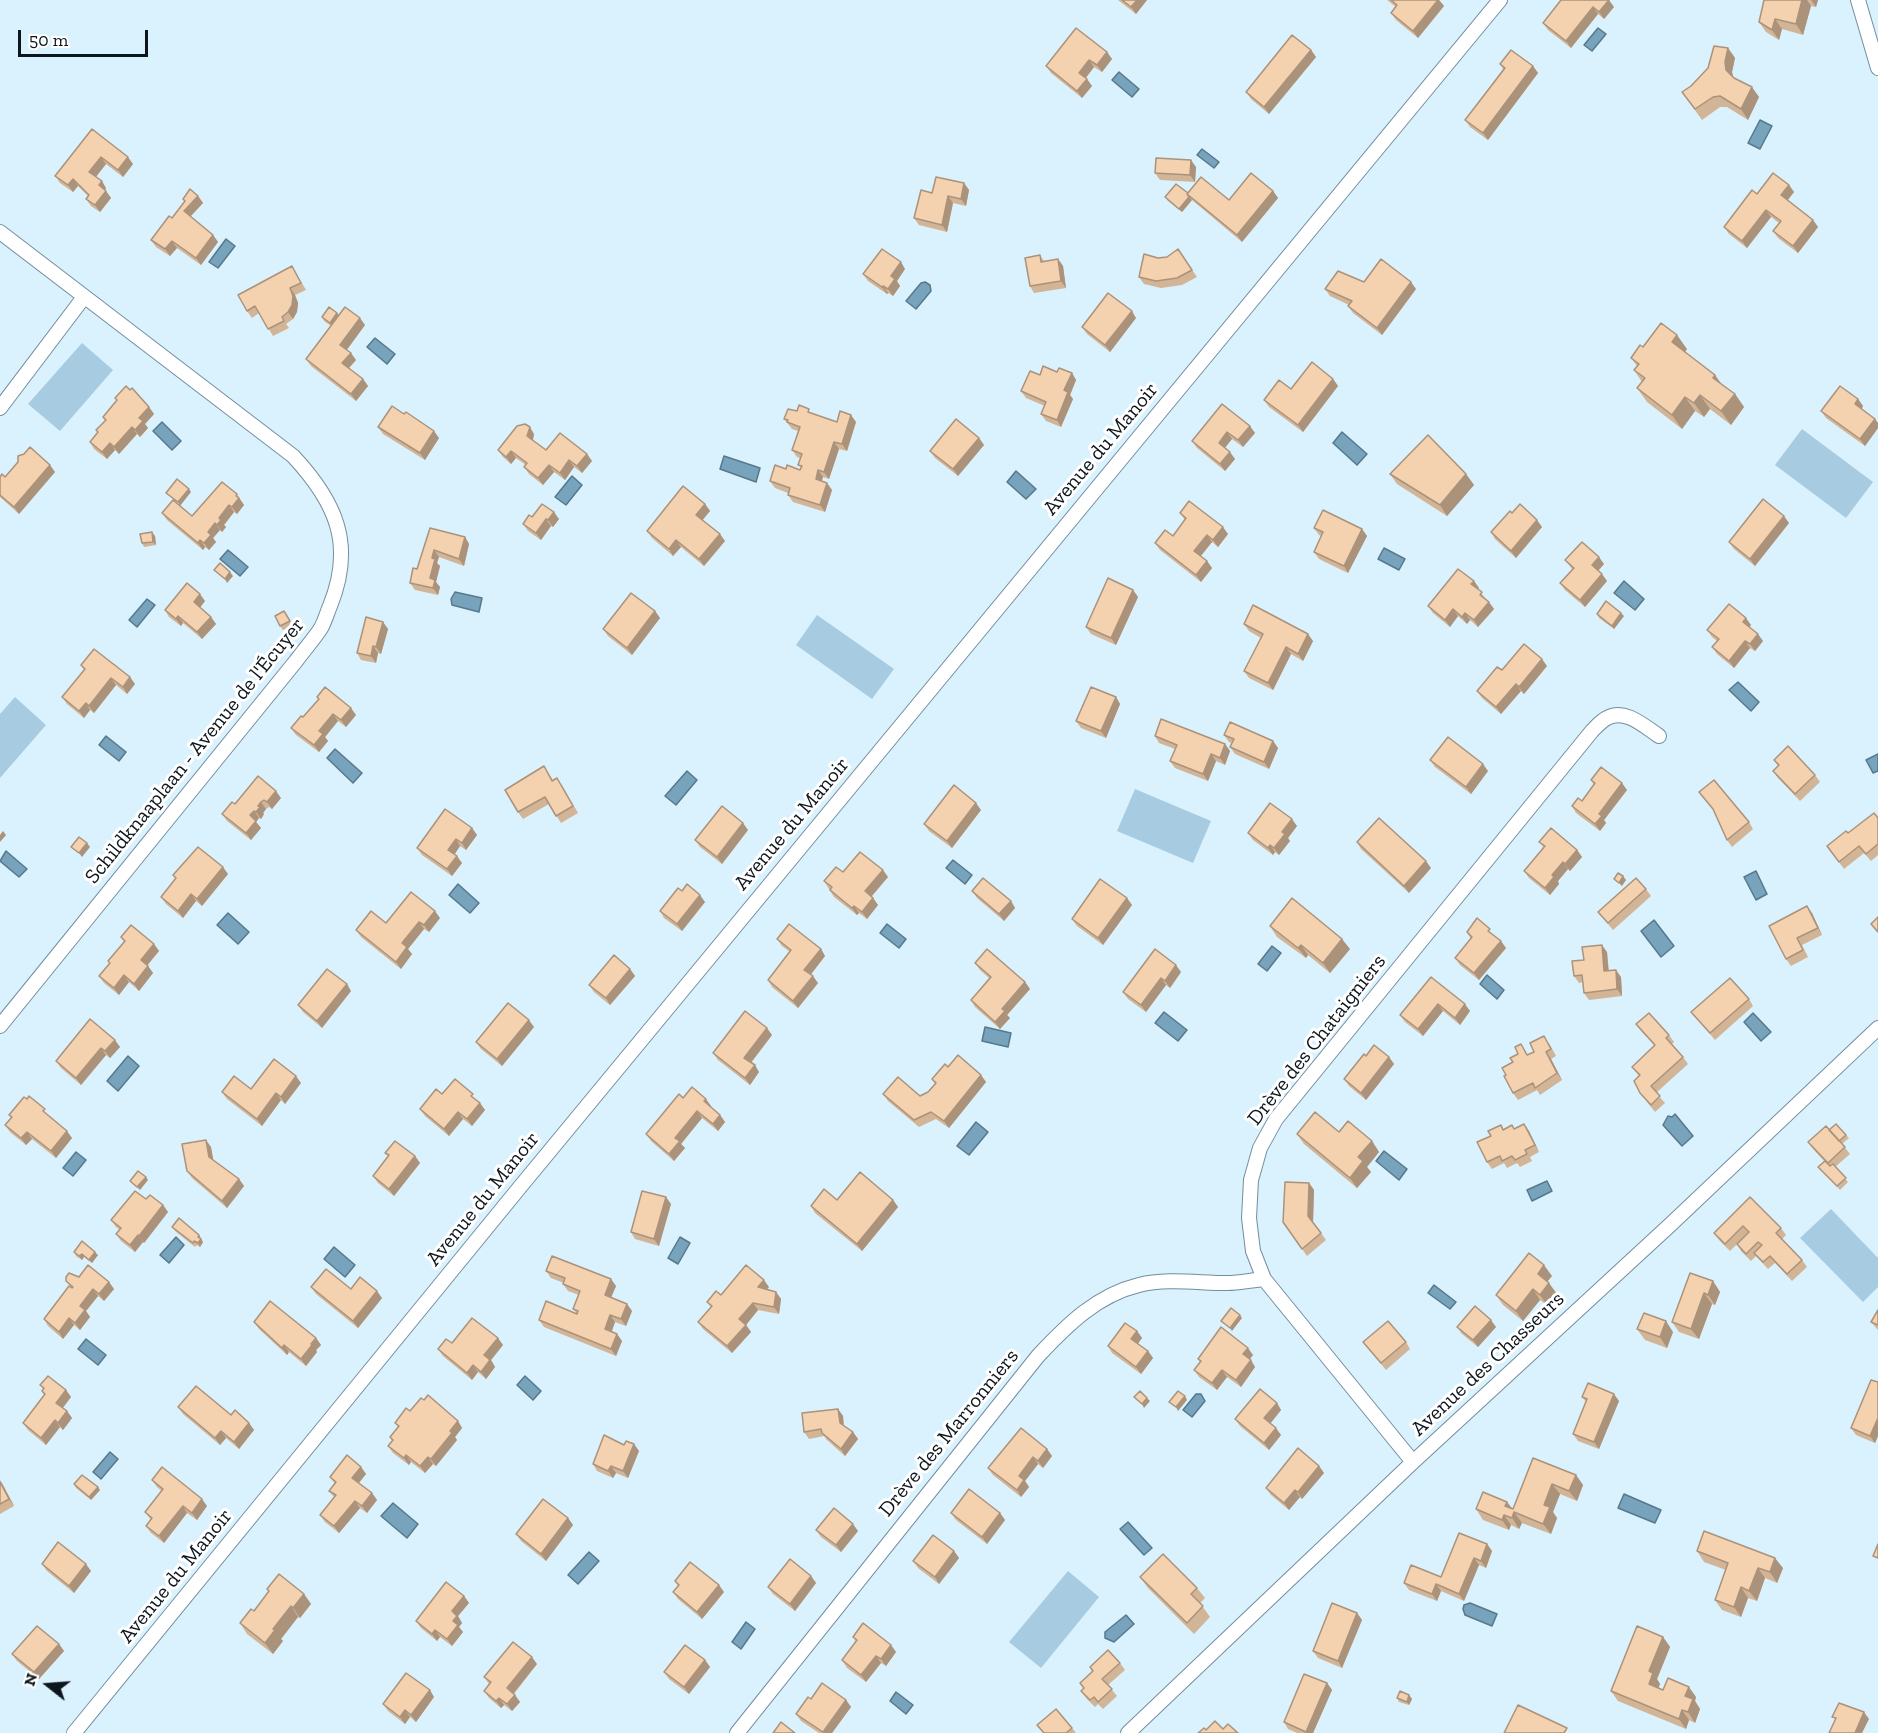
<!DOCTYPE html>
<html>
<head>
<meta charset="utf-8">
<style>
  body { margin:0 }
  #map { position:relative; width:1878px; height:1733px; overflow:hidden; background:#daf1fe; font-family:"Zilla Slab",serif }
  canvas { display:block }
  .north { position:absolute; left:18px; top:1655px; width:60px; height:60px; -webkit-text-stroke:4px #fff; paint-order:stroke; rotate:287deg; font-size:16px; font-weight:700; line-height:24px; text-align:center; color:#0c161c }
  .north::after { content:''; display:block; margin:auto; width:21px; height:27px; background:#0c161c; clip-path:polygon(50% 0,100% 100%,50% 72%,0 100%) }
  .scale { position:absolute; left:18px; top:30px; width:130px; height:27px; box-sizing:border-box; border:3px solid #0c161c; border-top:0; padding-left:8px; font-size:18px; line-height:21px; white-space:nowrap; color:#0c161c; -webkit-text-stroke:4px #fff; paint-order:stroke }
</style>
</head>
<body>
<div id="map">
<canvas width="1878" height="1733"></canvas>
<div class="north">N</div>
<div class="scale">50 m</div>
</div>
<script>
const ctx = document.querySelector('canvas').getContext('2d');
ctx.lineJoin = 'round';
function fillPath(path, color) { ctx.fillStyle = color; ctx.fill(path, 'evenodd'); }
function stroke(path, color, width, dash) { ctx.strokeStyle = color; ctx.lineWidth = width; ctx.lineCap = dash ? 'butt' : 'round'; ctx.setLineDash(dash || []); ctx.stroke(path); }
function write(font, color, halo, rows, align = 'center') {
  ctx.font = font + ' "Zilla Slab",serif'; ctx.lineWidth = 6; ctx.setLineDash([]); ctx.textBaseline = 'middle'; ctx.strokeStyle = halo; ctx.fillStyle = color; for (const [text, x, y, turn = 0] of rows) {
    ctx.save(); ctx.translate(x, y); ctx.rotate((+turn || 0) * Math.PI / 180); ctx.textAlign = isNaN(turn) ? turn : align; if (halo) ctx.strokeText(text, 0, 0); ctx.fillText(text, 0, 0); ctx.restore();
  }
}
fillPath(new Path2D(`
  M82,343L113,370L60,431L28,404Z
  M1802,429L1873,482L1846,518L1775,465Z
  M817,615L894,669L872,699L796,645Z
  M15,697L46,725L0,778V714Z
  M1135,789L1211,821L1193,863L1117,831Z
  M1831,1209L1878,1258V1287L1863,1302L1800,1238Z
  M1068,1571L1099,1597L1041,1668L1009,1642Z`), '#a7cce1');
const water = new Path2D(`
  M1598,28L1606,34L1592,51L1584,45Z
  M1119,72L1139,89L1132,97L1112,80Z
  M1760,120L1772,126L1760,149L1748,143Z
  M1202,149L1219,162L1214,168L1197,155Z
  M226,239L235,246L218,268L209,262Z
  M925,282L930,285L931,291L916,309L906,301L921,283Z
  M375,338L395,354L387,364L367,347Z
  M162,422L181,441L172,450L153,431Z
  M1342,432L1367,454L1357,465L1333,443Z
  M724,456L760,468L756,482L720,469Z
  M1016,471L1036,489L1026,499L1007,482Z
  M572,476L582,485L566,505L555,497Z
  M1384,548L1405,559L1399,570L1378,559Z
  M228,550L248,567L240,576L220,559Z
  M1624,581L1644,599L1635,610L1614,593Z
  M455,592L482,598L479,612L452,605L451,599Z
  M147,599L155,605L137,627L129,620Z
  M1738,682L1759,702L1751,711L1729,690Z
  M106,736L126,752L119,761L99,745Z
  M335,749L362,773L353,783L327,758Z
  M1878,754V771L1873,773L1866,760Z
  M687,771L697,780L676,805L665,796Z
  M6,851L27,869L19,877L0,861Z
  M953,860L972,875L965,884L946,868Z
  M1756,871L1767,894L1756,900L1744,877Z
  M458,884L479,903L470,913L449,895Z
  M228,913L249,932L238,944L217,925Z
  M1654,920L1674,946L1661,957L1641,931Z
  M887,924L906,939L899,948L880,933Z
  M1272,946L1281,953L1267,971L1258,964Z
  M1487,975L1504,990L1497,999L1480,984Z
  M1164,1012L1187,1030L1178,1041L1155,1023Z
  M1753,1013L1771,1032L1761,1041L1744,1022Z
  M985,1027L1011,1033L1008,1047L982,1041Z
  M128,1056L139,1066L118,1091L107,1081Z
  M1675,1114L1693,1136L1682,1146L1663,1125L1668,1116L1672,1117Z
  M976,1122L988,1132L969,1155L957,1146Z
  M1384,1151L1407,1169L1399,1180L1376,1161Z
  M76,1152L86,1160L73,1176L63,1168Z
  M1547,1181L1552,1191L1532,1201L1527,1190Z
  M176,1237L184,1245L169,1263L160,1255Z
  M680,1237L690,1243L678,1264L668,1258Z
  M334,1247L355,1265L345,1277L324,1259Z
  M1434,1285L1456,1302L1450,1309L1428,1293Z
  M86,1339L106,1355L98,1365L78,1349Z
  M525,1376L541,1391L533,1400L517,1385Z
  M1196,1394H1201L1205,1401L1192,1417L1183,1410Z
  M110,1452L118,1459L101,1479L93,1472Z
  M1624,1494L1661,1510L1655,1523L1618,1508Z
  M393,1503L418,1524L407,1538L381,1516Z
  M1128,1522L1152,1548L1144,1555L1120,1529Z
  M589,1552L599,1561L578,1584L568,1575Z
  M1470,1603L1497,1614L1492,1626L1465,1615L1463,1609L1464,1605Z
  M1126,1615L1134,1624L1114,1642L1105,1638V1632Z
  M746,1622L755,1629L741,1649L732,1642Z
  M896,1692L913,1705L906,1714L890,1701Z`);
fillPath(water, '#77a3bc');
stroke(water, '#57798c', 1.5);
const street = new Path2D(`
  M1858,0L1878,68
  M0,232L293,456C336,502 355,545 330,606C327,613 325,621 321,628C314,639 304,650 296,661L0,1026
  M0,408L84,297
  M1413,1462L1264,1279L1253,1251L1249,1218L1251,1180L1260,1148L1276,1119L1592,731C1596,727 1601,721 1607,718C1625,708 1644,726 1659,736
  M74,1733L520,1187L1500,0
  M737,1733L1038,1356C1067,1325 1097,1295 1139,1285C1167,1278 1198,1283 1227,1283C1239,1283 1252,1280 1264,1279
  M1128,1733L1413,1462L1670,1225L1878,1028`);
stroke(street, '#738e9d', 16);
stroke(street, '#fff', 14);
fillPath(new Path2D(`
  M1118,0H1147L1136,14Z
  M1387,0H1439L1444,6L1418,38L1396,20L1391,13L1396,7Z
  M1561,0L1614,7L1604,19L1598,14L1571,48L1548,30L1543,23Z
  M1764,0H1818L1816,7L1811,6L1803,35L1782,29L1779,40L1766,32L1759,22Z
  M1728,48L1735,58L1732,72L1733,77L1759,97L1748,120L1727,107H1720L1702,120L1682,92L1691,86Z
  M1311,50L1316,57L1269,114L1251,99L1246,92Z
  M1107,52L1112,59L1102,72L1094,67L1086,78L1092,86L1082,98L1051,73L1046,66Z
  M1500,64L1533,66L1538,73L1488,140L1470,127L1465,120L1503,69Z
  M92,129L133,164L123,177L106,164L96,177L106,188L105,190L111,198L100,212L91,206L86,199L88,196L78,186L73,192L60,183L55,176Z
  M1196,167L1195,182L1160,180L1155,173Z
  M964,183L969,190L966,206L953,203L947,232L919,225L914,218L932,193Z
  M1789,185L1794,192L1788,200L1813,220L1818,227L1798,253L1778,238L1773,231L1779,223L1771,217L1747,248L1729,234L1724,227L1757,194Z
  M1273,191L1278,198L1242,242L1192,200L1182,212L1168,201L1165,197L1188,193L1229,200Z
  M198,196L203,203L190,217L213,235L218,242L201,265L177,248L170,256L156,247L151,240L172,218L185,202L183,199Z
  M1178,249L1197,277L1182,285L1161,288L1144,284L1139,277L1158,258L1167,257Z
  M1040,255L1044,261L1058,259L1063,266L1066,288L1034,293L1030,286Z
  M905,269L897,281L900,286L893,296L888,293L887,294L868,281L863,274Z
  M296,273L306,290L295,295L298,303L297,312L293,319L286,324L289,328L273,336L259,313L252,318L247,311Z
  M1364,282L1416,289L1382,335L1353,313L1348,306L1349,305L1330,296L1325,289Z
  M337,313L339,315L365,325L347,350L356,360L349,368L363,379L368,386L356,401L311,366L306,359L331,326L324,321L322,317Z
  M1136,318L1110,352L1087,334L1082,327Z
  M1643,347L1687,349L1685,352L1715,375L1721,384L1735,394L1744,407L1731,425L1710,409L1704,417L1695,411L1682,429L1647,402L1637,388L1642,382L1634,370L1637,366L1631,358Z
  M1057,372L1072,373L1076,380L1070,395L1073,399L1061,427L1046,421L1041,414L1045,406L1026,398L1021,391L1040,375Z
  M1333,379L1338,386L1303,432L1269,407L1264,400L1291,389Z
  M115,398L149,407L154,414L145,424L148,428L140,437L137,434L119,454L115,450L107,459L94,449L90,442L98,433L96,430L105,421L103,417L117,400Z
  M1858,399L1863,406L1862,409L1875,419L1878,423V428L1865,446L1826,418L1821,411Z
  M1222,404L1255,433L1243,447L1232,439L1225,448L1235,459L1225,471L1197,448L1192,441Z
  M797,411L813,414L837,422H856L847,451L839,449L829,479L823,477L822,481L827,483L832,490L825,512L793,502L788,495V493L775,488L770,481L786,469L800,470L801,468L798,465L800,458L797,457L792,450L798,431L792,429L784,419Z
  M378,427L439,438L425,460L383,434Z
  M534,434L533,441L546,450L587,454L592,461L582,473L574,467L565,480L554,472L543,485L529,474L524,467L526,465L516,458L511,464L503,457L498,450Z
  M979,438L984,445L958,476L935,458L930,451Z
  M18,462L55,472L19,514L0,497V477H5Z
  M1390,474H1466L1474,485L1447,516L1397,484Z
  M237,494L244,505L237,514L234,512L224,525L226,527L222,532L220,530L213,538L216,542L209,550L205,547L203,550L167,520L162,513L192,516Z
  M705,504L710,511L702,520L725,541L704,566L681,547L673,556L652,538L647,531Z
  M1180,513L1228,534L1218,547L1212,542L1201,556L1207,561L1212,568L1201,582L1160,550L1155,543L1173,536L1185,520Z
  M1512,513L1542,527L1516,558L1495,539L1491,532Z
  M532,517L559,519L553,527L551,526L541,540L528,531L523,524Z
  M1789,523L1755,566L1734,549L1729,542Z
  M430,528L465,537L469,544L464,566L439,557L437,563L440,566L436,582L440,587L438,595L415,590L410,583L417,569Z
  M1314,528L1362,529L1367,536L1348,573L1319,559L1314,552L1321,536L1319,535Z
  M155,536L156,545L144,547L142,543Z
  M1565,560L1604,564L1598,571L1607,581L1585,607L1565,590L1560,583L1572,569Z
  M1474,581L1479,588L1478,589L1494,609L1478,627L1470,620L1467,624L1458,616L1450,627L1433,613L1428,606Z
  M1133,590L1138,597L1116,645L1091,634L1086,627Z
  M205,601L200,607L211,617L216,624L202,639L183,623L181,626L169,617L165,610Z
  M284,611L292,625L283,630L280,626Z
  M655,611L660,618L632,655L608,636L603,629Z
  M1597,614L1624,616L1614,629L1599,618Z
  M383,622L388,629L381,654L378,653L376,663L361,660L357,653Z
  M1244,624L1313,641L1303,661L1291,654L1273,690L1249,678L1244,671L1261,638L1249,631Z
  M1751,625L1749,627L1763,641L1755,651L1750,648L1734,668L1717,654L1712,647L1717,641L1712,637L1707,630Z
  M81,665L135,684L127,694L116,685L94,713L90,710L84,718L67,704L62,697L84,670Z
  M1547,666L1524,694L1521,691L1501,714L1482,698L1477,691L1502,670Z
  M1116,697L1120,704L1106,738L1081,728L1076,721Z
  M318,699L356,715L346,727L338,721L325,737L328,741L319,752L296,735L291,728L303,717Z
  M1224,735L1273,741L1278,748L1269,769L1235,754L1230,747L1232,743L1229,742Z
  M1155,736L1225,744L1230,751L1225,765L1216,761L1208,781L1175,768L1170,761L1175,749L1159,743Z
  M1430,760L1488,771L1471,794L1435,767Z
  M1774,760L1815,775L1820,782L1800,801L1778,778L1773,771L1778,766Z
  M544,766L553,780L562,785L578,813L561,823L549,804L523,819L518,812Z
  M1591,780L1627,790L1604,820L1606,823L1600,831L1576,813L1572,806L1582,801L1594,785Z
  M1699,792L1749,822L1753,829L1732,847L1727,840L1714,811Z
  M281,798L272,809L269,807L266,809L263,813L264,814L261,819L259,818L256,822L261,828L251,840L227,821L222,814L235,804Z
  M981,810L952,848L929,831L924,824Z
  M1878,818V855L1871,861L1864,853L1844,869L1827,846Z
  M1297,826L1288,838L1290,841L1279,855L1275,852L1273,855L1253,840L1248,833Z
  M472,828L477,835L466,850L460,846L454,854L462,863L452,876L422,855L417,848Z
  M748,830L722,864L700,847L695,840Z
  M1357,842L1431,868L1409,893L1361,849Z
  M1539,842L1577,850L1582,857L1570,871L1568,869L1558,881L1559,884L1550,895L1529,878L1524,871L1544,848Z
  M843,872L888,877L872,896L878,905L867,919L859,913L857,915L834,897L824,881Z
  M228,874L202,906L196,901L183,918L166,904L161,897L176,879L173,875Z
  M1646,889L1651,896L1613,930L1598,912Z
  M682,891L705,902L682,931L664,918L660,911Z
  M972,891L1011,901L1015,908L1004,921L977,898Z
  M1132,905L1103,945L1077,926L1072,919Z
  M1812,913L1822,935L1802,945L1808,957L1791,966L1786,959Z
  M440,918L429,932L424,929L408,949L412,954L401,969L361,937L356,930L386,923Z
  M1270,926L1350,949L1330,973L1308,955L1306,958L1277,937Z
  M1467,932L1495,936L1506,948L1479,980L1460,965L1455,958L1471,939Z
  M121,937L154,944L159,951L147,965L153,973L139,991L129,982L119,995L104,983L99,976L110,964L108,961L124,942Z
  M777,939L821,949L825,956L810,975L818,983L798,1008L772,987L768,980L790,952L782,946Z
  M1607,952L1609,971L1621,977L1622,996L1589,1000L1584,993L1583,982L1579,983L1574,976L1584,960Z
  M975,963L1025,982L1030,989L1007,1015L1010,1018L1000,1029L975,1007L971,1000L989,978L980,970Z
  M630,969L635,976L610,1005L594,992L589,985Z
  M1181,972L1170,988L1166,985L1146,1012L1128,999L1123,992Z
  M1431,977L1470,1011L1460,1025L1443,1011L1423,1036L1405,1022L1400,1015Z
  M351,991L322,1028L303,1012L298,1005Z
  M1749,999L1753,1006L1715,1040L1691,1012Z
  M90,1019L120,1047L110,1058L106,1055L81,1085L61,1068L56,1061Z
  M1636,1024L1669,1035L1674,1042L1672,1044L1683,1057L1688,1064L1656,1093L1665,1103L1655,1112L1640,1093L1639,1076L1632,1067L1655,1046L1641,1031Z
  M534,1027L502,1066L481,1049L476,1042Z
  M772,1035L751,1063L759,1072L750,1085L718,1060L713,1053Z
  M1549,1043L1556,1056L1551,1059L1562,1080L1540,1095L1537,1090L1518,1100L1513,1093L1506,1075L1518,1054L1521,1044L1528,1055Z
  M1389,1057L1394,1064L1366,1100L1349,1086L1344,1079Z
  M948,1067L981,1075L986,1082L949,1128L936,1119L919,1127L888,1101L883,1094L920,1096L928,1092L935,1084L932,1079Z
  M301,1083L285,1104L281,1100L262,1126L227,1099L222,1092Z
  M683,1098L711,1106L710,1107L720,1115L725,1122L718,1131L702,1118L681,1144L685,1148L674,1161L651,1141L646,1134Z
  M478,1101L485,1110L472,1126L463,1119L449,1136L425,1116L420,1109Z
  M9,1115L50,1116L72,1138L56,1158L32,1139L26,1145L10,1132L5,1125L11,1118Z
  M1524,1124L1529,1131L1539,1152L1530,1157L1532,1161L1520,1167L1517,1163L1507,1168L1504,1163L1492,1169L1487,1162L1491,1136L1501,1125L1504,1130L1512,1125L1514,1129Z
  M1829,1130L1846,1135L1849,1138L1842,1144L1850,1154L1835,1167L1848,1182L1840,1190L1818,1167L1824,1161L1813,1149L1808,1142Z
  M1339,1132L1372,1141L1379,1152L1367,1167L1371,1172L1357,1188L1304,1144L1297,1134Z
  M211,1147L213,1160L239,1179L244,1186L227,1208L192,1178L187,1171Z
  M385,1153L415,1156L420,1163L394,1196L378,1183L373,1176L388,1156Z
  M1309,1183L1314,1190L1313,1222L1326,1240L1307,1256L1283,1222Z
  M1750,1197L1781,1228L1786,1235L1782,1239L1802,1260L1807,1267L1792,1281L1775,1263L1768,1269L1756,1256L1751,1261L1741,1251L1737,1244L1730,1251L1719,1240L1714,1233Z
  M146,1199L163,1205L168,1212L144,1243L143,1242L135,1252L121,1241L116,1234L120,1230L116,1227L111,1220Z
  M837,1200H893L898,1207L862,1251L815,1213L811,1206Z
  M671,1204L659,1246L635,1239L631,1232Z
  M172,1227L199,1235L203,1242L200,1247L197,1245L195,1247L175,1231Z
  M74,1252L98,1255L92,1263L84,1257L82,1260L76,1256Z
  M546,1271L616,1286L611,1298L627,1304L632,1311L626,1326L615,1322L612,1331L617,1334L622,1341L616,1356L544,1327L539,1320L577,1314L573,1309L579,1295L568,1291L563,1284L564,1283L551,1278Z
  M1552,1276L1547,1282L1557,1294L1547,1305L1540,1300L1523,1321L1503,1305L1496,1295Z
  M79,1277L109,1282L114,1289L104,1301L98,1296L86,1311L90,1317L80,1330L74,1325L63,1339L48,1326L44,1319L71,1287L66,1281Z
  M1713,1281L1720,1292L1715,1305L1712,1304L1699,1339L1679,1332L1672,1322Z
  M311,1287L351,1289L382,1298L358,1328L316,1294Z
  M769,1287L767,1289L776,1292L781,1299L779,1314L758,1310L746,1325L751,1332L732,1353L703,1329L698,1322L711,1307L707,1302L721,1295Z
  M1878,1310V1330L1871,1322Z
  M254,1322L316,1338L321,1345L316,1350L317,1352L306,1366L289,1352L287,1355L259,1329Z
  M1457,1327H1496L1478,1347L1462,1334Z
  M1637,1329L1673,1332L1667,1348L1645,1340Z
  M1137,1331L1142,1338L1138,1344L1148,1351L1153,1358L1141,1374L1112,1353L1108,1346Z
  M1363,1342H1406L1410,1349L1386,1370Z
  M452,1343L503,1345L491,1360L495,1367L486,1379L478,1372L472,1380L443,1356L438,1349Z
  M1253,1355L1250,1359L1255,1367L1241,1387L1227,1377L1217,1390L1199,1377L1194,1370L1200,1362L1198,1359Z
  M1878,1382V1436L1875,1443L1856,1435L1851,1428Z
  M40,1385L66,1390L71,1397L63,1408L67,1411L72,1418L63,1430L60,1427L46,1445L28,1430L23,1423L44,1395L42,1391L43,1389Z
  M1582,1397L1619,1401L1599,1449L1578,1441L1573,1434L1586,1402Z
  M1277,1403L1281,1410L1270,1424L1281,1435L1269,1450L1240,1426L1235,1419Z
  M178,1407L231,1415L249,1423L254,1430L239,1449L226,1438L220,1445L183,1414Z
  M838,1409L843,1416L844,1426L853,1432L858,1439L845,1456L827,1440L824,1436L809,1439L804,1432Z
  M410,1411L458,1421L462,1428L455,1437L457,1440L436,1466L433,1464L425,1473L411,1462L409,1465L393,1453L388,1446L392,1441L390,1437L398,1427L395,1423Z
  M634,1444L639,1451L628,1478L616,1473L613,1478L597,1471L593,1464L624,1445Z
  M1047,1449L1052,1456L1043,1468L1038,1464L1025,1481L1029,1487L1021,1497L993,1475L988,1468Z
  M1533,1458L1576,1475L1583,1485L1577,1501L1560,1494L1553,1512L1557,1518L1551,1534L1522,1523L1519,1529L1511,1525L1509,1530L1483,1520L1476,1509L1507,1502L1513,1509Z
  M1319,1466L1324,1473L1302,1499L1300,1497L1289,1510L1271,1495L1266,1488Z
  M361,1467L366,1474L359,1483L372,1493L377,1500L367,1513L360,1508L339,1533L325,1522L320,1515L334,1497L329,1491L335,1484L330,1477Z
  M0,1480L14,1506L0,1514Z
  M152,1480L207,1506L197,1520L187,1513L164,1543L151,1533L146,1526L151,1520L145,1512L162,1491L157,1487Z
  M74,1484L100,1490L91,1500L76,1488Z
  M951,1513H1000L1005,1520L987,1544L956,1520Z
  M568,1518L573,1525L546,1561L521,1541L516,1534Z
  M816,1530L858,1531L841,1552L821,1537Z
  M1487,1544L1492,1551L1486,1568L1479,1565L1464,1601L1441,1591L1437,1601L1409,1590L1404,1583L1441,1577Z
  M954,1551L959,1558L939,1584L918,1568L913,1561Z
  M1697,1551L1783,1568L1777,1583L1765,1578L1757,1601L1748,1598L1741,1617L1722,1610L1715,1600L1726,1570L1704,1562Z
  M42,1564L91,1571L74,1593L47,1571Z
  M811,1576L816,1583L795,1611L773,1594L768,1587Z
  M1140,1577L1197,1588L1205,1598L1200,1603L1210,1617L1194,1634L1148,1588Z
  M675,1581L724,1592L702,1619L678,1599L673,1592L678,1586Z
  M267,1589L304,1594L311,1604L300,1618L298,1617L281,1639L283,1641L273,1654L247,1634L240,1623L254,1611L269,1592Z
  M464,1596L469,1603L458,1616L462,1623L459,1627L463,1632L452,1646L440,1637L437,1641L421,1628L416,1621Z
  M1357,1613L1362,1620L1342,1668L1318,1658L1313,1651Z
  M853,1637L891,1645L896,1652L886,1666L881,1663L866,1682L847,1668L842,1660L856,1642Z
  M1663,1637L1670,1647L1657,1679L1660,1684L1658,1688L1663,1690L1696,1697L1695,1701L1700,1709L1695,1723L1689,1720L1686,1729L1618,1701L1611,1691Z
  M59,1644L64,1651L39,1679L17,1661L12,1654Z
  M705,1660L710,1667L689,1694L669,1679L664,1672Z
  M1120,1663L1125,1670L1108,1685L1117,1696L1103,1709L1098,1704L1095,1707L1086,1698L1081,1691L1084,1688L1080,1683L1092,1671L1090,1667Z
  M537,1664L514,1694L520,1702L512,1711L504,1705L501,1708L489,1698L484,1691L489,1684L484,1677Z
  M1327,1683L1332,1690L1313,1733H1297L1288,1729L1284,1722Z
  M1409,1695L1412,1699L1409,1705L1399,1702L1397,1698Z
  M434,1697L416,1722L410,1717L405,1724L388,1711L383,1704Z
  M811,1699L846,1700L851,1707L832,1733H819L801,1721L796,1714Z
  M1037,1725L1072,1728L1076,1733H1043Z`), '#d2b496');
fillPath(new Path2D(`
  M1137,0H1147L1136,14L1131,7Z
  M1438,0H1439L1444,6L1418,38L1413,31Z
  M1609,0L1614,7L1604,19L1599,12Z
  M1802,0H1807L1811,6L1803,35L1796,24Z
  M1811,0H1818L1816,7Z
  M1593,7L1598,14L1571,48L1566,41Z
  M1775,19L1782,29L1779,40L1772,30Z
  M1728,48L1735,58L1732,72L1734,80L1726,70L1725,62Z
  M1311,50L1316,57L1269,114L1264,107Z
  M1107,52L1112,59L1102,72L1097,65Z
  M1089,60L1094,67L1084,80L1079,73Z
  M1533,66L1538,73L1488,140L1483,133Z
  M1087,79L1092,86L1082,98L1077,91Z
  M1752,87L1759,97L1748,120L1741,109Z
  M101,157L106,164L94,179L89,172Z
  M128,157L133,164L123,177L118,170Z
  M1191,160L1196,167L1195,182L1190,175Z
  M73,179L78,186L73,192L68,185Z
  M102,181L106,188L103,192L99,185Z
  M964,183L969,190L966,206L961,199Z
  M1789,185L1794,192L1786,202L1781,195Z
  M106,191L111,198L100,212L95,205Z
  M1273,191L1278,198L1242,242L1237,235Z
  M198,196L203,203L189,218L184,211Z
  M948,196L953,203L947,232L942,225Z
  M1189,197L1192,200L1182,212L1179,209Z
  M1766,210L1771,217L1747,248L1742,241Z
  M1813,220L1818,227L1798,253L1793,246Z
  M213,235L218,242L201,265L196,258Z
  M172,241L177,248L170,256L165,249Z
  M1058,259L1063,266L1066,288L1061,281Z
  M901,262L905,269L897,281L900,286L893,296L888,289L891,276Z
  M1411,282L1416,289L1382,335L1377,328Z
  M883,286L888,293L887,294L882,287Z
  M290,288L295,295L298,303L297,312L293,319L288,312Z
  M1132,311L1136,318L1110,352L1105,345Z
  M337,313L339,316L332,327L330,323Z
  M360,318L365,325L345,352L340,345Z
  M1677,335L1687,349L1682,356L1672,342Z
  M351,353L356,360L347,370L342,363Z
  M1072,373L1076,380L1070,395L1073,399L1061,427L1057,420L1064,390Z
  M1715,375L1725,389L1713,378Z
  M363,379L368,386L356,401L351,394Z
  M1333,379L1338,386L1303,432L1298,425Z
  M1735,394L1744,407L1731,425L1721,411Z
  M1700,395L1710,409L1704,417L1694,403Z
  M1685,397L1695,411L1682,429L1672,415Z
  M1858,399L1863,406L1860,411L1855,404Z
  M149,407L154,414L145,424L148,428L140,437L135,430L139,418Z
  M851,415L856,422L847,451L842,444Z
  M1875,419L1878,423V428L1865,446L1860,439Z
  M1250,426L1255,433L1243,447L1238,440Z
  M132,427L137,434L119,454L114,447Z
  M530,427L534,434L532,443L527,436Z
  M434,431L439,438L425,460L420,453Z
  M1227,432L1232,439L1223,450L1219,443Z
  M979,438L984,445L958,476L953,469Z
  M834,442L839,449L829,479L824,472Z
  M110,443L115,450L107,459L102,452Z
  M511,451L516,458L511,464L506,457Z
  M1230,452L1235,459L1225,471L1220,464Z
  M587,454L592,461L582,473L577,466Z
  M569,460L574,467L565,480L560,473Z
  M50,465L55,472L19,514L14,507Z
  M549,465L554,472L543,485L538,478Z
  M818,470L823,477L820,486L816,479Z
  M1466,474L1474,485L1447,516L1440,505Z
  M827,483L832,490L825,512L820,505Z
  M189,489L191,492L180,506L178,502Z
  M239,498L244,505L237,514L232,507Z
  M705,504L710,511L701,522L696,515Z
  M229,505L234,512L224,525L226,527L222,532L217,525L219,518Z
  M554,512L559,519L553,527L548,520Z
  M1784,516L1789,523L1755,566L1750,559Z
  M546,519L551,526L541,540L536,533Z
  M1537,520L1542,527L1516,558L1511,551Z
  M215,523L220,530L213,538L216,542L209,550L204,543L208,532Z
  M1223,527L1228,534L1218,547L1213,540Z
  M1362,529L1367,536L1348,573L1344,566Z
  M152,532L155,536L156,545L153,542Z
  M720,534L725,541L704,566L699,559Z
  M1207,535L1212,542L1199,558L1194,551Z
  M465,537L469,544L464,566L459,559Z
  M200,540L205,547L203,550L198,543Z
  M676,540L681,547L673,556L669,549Z
  M434,550L439,557L437,563L440,566L436,582L440,587L438,595L433,588L430,578L432,558Z
  M1599,557L1604,564L1597,572L1592,565Z
  M1207,561L1212,568L1201,582L1196,575Z
  M230,572L233,576L227,583L225,579Z
  M1602,574L1607,581L1585,607L1580,600Z
  M1474,581L1479,588L1476,591L1471,584Z
  M1133,590L1138,597L1116,645L1111,638Z
  M200,594L205,601L199,609L194,602Z
  M1489,602L1494,609L1478,627L1474,620Z
  M1453,609L1458,616L1450,627L1445,620Z
  M655,611L660,618L632,655L627,648Z
  M1465,613L1470,620L1467,624L1462,617Z
  M1621,613L1624,616L1614,629L1612,626Z
  M178,616L183,623L181,626L176,619Z
  M211,617L216,624L202,639L197,632Z
  M1746,618L1751,625L1748,629L1743,622Z
  M383,622L388,629L381,654L376,647Z
  M1308,634L1313,641L1303,661L1298,654Z
  M1758,634L1763,641L1755,651L1750,644Z
  M1745,641L1750,648L1734,668L1729,661Z
  M373,646L378,653L376,663L371,656Z
  M1286,647L1291,654L1273,690L1268,683Z
  M1542,659L1547,666L1524,694L1519,687Z
  M130,677L135,684L127,694L123,687Z
  M111,678L116,685L94,713L89,706Z
  M1516,684L1521,691L1501,714L1496,707Z
  M1116,697L1120,704L1106,738L1101,731Z
  M86,703L90,710L84,718L79,711Z
  M351,708L356,715L346,727L341,720Z
  M333,714L338,721L325,737L328,741L319,752L314,745L319,731Z
  M1273,741L1278,748L1269,769L1264,762Z
  M1225,744L1230,751L1225,765L1220,758Z
  M1211,754L1216,761L1208,781L1203,774Z
  M1483,764L1488,771L1471,794L1466,787Z
  M1622,783L1627,790L1604,820L1606,823L1600,831L1595,824L1599,814Z
  M276,791L281,798L272,809L267,802Z
  M261,802L266,809L263,813L264,814L261,819L256,812L258,806Z
  M976,803L981,810L952,848L947,841Z
  M254,811L259,818L256,822L261,828L251,840L246,833L250,815Z
  M1292,819L1297,826L1288,838L1290,841L1279,855L1274,848L1282,832Z
  M743,823L748,830L722,864L717,857Z
  M472,828L477,835L466,850L462,843Z
  M3,831L6,835L0,842V835Z
  M456,839L460,846L453,857L448,850Z
  M87,843L90,847L82,857L79,853Z
  M1270,845L1275,852L1273,855L1268,848Z
  M1577,850L1582,857L1570,871L1565,864Z
  M457,856L462,863L452,876L447,869Z
  M1426,861L1431,868L1409,893L1404,886Z
  M1563,862L1568,869L1558,881L1559,884L1550,895L1545,888L1552,875Z
  M223,867L228,874L202,906L197,899Z
  M883,870L888,877L870,898L865,891Z
  M1623,876L1626,880L1622,886L1619,883Z
  M191,894L196,901L183,918L178,911Z
  M700,895L705,902L682,931L677,924Z
  M873,898L878,905L867,919L862,912Z
  M1127,898L1132,905L1103,945L1098,938Z
  M1011,901L1015,908L1004,921L999,914Z
  M854,906L859,913L857,915L852,908Z
  M1807,906L1812,913L1822,935L1818,928Z
  M435,911L440,918L429,932L424,925Z
  M419,922L424,929L408,949L412,954L401,969L396,962L402,943Z
  M1342,939L1350,949L1330,973L1323,963Z
  M1501,941L1506,948L1479,980L1474,973Z
  M154,944L159,951L146,967L141,960Z
  M1301,945L1308,955L1306,958L1298,948Z
  M1602,945L1607,952L1609,978L1604,971Z
  M821,949L825,956L809,977L804,970Z
  M1176,965L1181,972L1170,988L1165,981Z
  M148,966L153,973L139,991L134,984Z
  M630,969L635,976L610,1005L606,998Z
  M1616,970L1621,977L1622,996L1617,989Z
  M124,975L129,982L119,995L114,988Z
  M813,976L818,983L798,1008L793,1001Z
  M1161,978L1166,985L1146,1012L1141,1005Z
  M1025,982L1030,989L1007,1015L1010,1018L1000,1029L995,1022L1002,1009Z
  M347,984L351,991L322,1028L317,1021Z
  M1438,1004L1443,1011L1423,1036L1418,1029Z
  M1465,1004L1470,1011L1460,1025L1455,1018Z
  M529,1020L534,1027L502,1066L497,1059Z
  M767,1028L772,1035L749,1065L744,1058Z
  M115,1040L120,1047L110,1058L105,1051Z
  M101,1048L106,1055L81,1085L76,1078Z
  M1546,1052L1551,1059L1562,1080L1557,1073Z
  M1389,1057L1394,1064L1366,1100L1361,1093Z
  M755,1065L759,1072L750,1085L745,1078Z
  M981,1075L986,1082L949,1128L944,1121Z
  M296,1076L301,1083L285,1104L281,1097Z
  M276,1093L281,1100L262,1126L257,1119Z
  M706,1099L711,1106L708,1108L704,1101Z
  M480,1103L485,1110L472,1126L467,1119Z
  M697,1111L702,1118L681,1144L685,1148L674,1161L669,1154L675,1138Z
  M458,1112L463,1119L449,1136L444,1129Z
  M720,1115L725,1122L718,1131L713,1124Z
  M1524,1124L1529,1131L1539,1152L1535,1145Z
  M67,1131L72,1138L56,1158L51,1151Z
  M27,1132L32,1139L26,1145L21,1138Z
  M206,1140L211,1147L214,1164L209,1157Z
  M1372,1141L1379,1152L1367,1167L1371,1172L1357,1188L1350,1178L1358,1157Z
  M415,1156L420,1163L394,1196L389,1189Z
  M146,1177L148,1180L140,1190L137,1187Z
  M239,1179L244,1186L227,1208L222,1201Z
  M1309,1183L1314,1190L1313,1223L1308,1216Z
  M666,1197L671,1204L659,1246L654,1239Z
  M893,1200L898,1207L862,1251L857,1244Z
  M163,1205L168,1212L144,1243L139,1236Z
  M138,1235L143,1242L135,1252L130,1245Z
  M199,1235L203,1242L200,1247L198,1243V1237Z
  M95,1252L98,1255L92,1263L89,1260Z
  M82,1254L84,1257L82,1260L79,1256Z
  M1544,1265L1552,1276L1545,1284L1538,1274Z
  M611,1279L616,1286L609,1302L605,1295Z
  M764,1280L769,1287L763,1294L758,1287Z
  M1713,1281L1720,1292L1715,1305L1708,1295Z
  M109,1282L114,1289L104,1301L99,1294Z
  M1549,1283L1557,1294L1547,1305L1540,1295Z
  M93,1289L98,1296L86,1311L90,1317L80,1330L75,1323L80,1306Z
  M1533,1289L1540,1300L1523,1321L1516,1311Z
  M377,1291L382,1298L358,1328L353,1321Z
  M776,1292L781,1299L779,1314L774,1307Z
  M1704,1293L1712,1304L1699,1339L1691,1329Z
  M753,1303L758,1310L746,1325L751,1332L732,1353L727,1346L739,1319Z
  M627,1304L632,1311L626,1326L621,1319Z
  M610,1315L615,1322L610,1336L605,1329Z
  M1240,1315L1242,1318L1232,1331L1230,1328Z
  M69,1318L74,1325L63,1339L59,1332Z
  M1491,1320L1496,1327L1478,1347L1473,1340Z
  M1666,1321L1673,1332L1667,1348L1660,1337Z
  M1137,1331L1142,1338L1136,1346L1131,1339Z
  M617,1334L622,1341L616,1356L611,1349Z
  M316,1338L321,1345L316,1350L317,1352L306,1366L301,1359Z
  M498,1338L503,1345L491,1360L495,1367L486,1379L481,1372L484,1355Z
  M284,1345L289,1352L287,1355L282,1348Z
  M1248,1348L1253,1355L1248,1361L1243,1354Z
  M1148,1351L1153,1358L1141,1374L1136,1367Z
  M1251,1360L1255,1367L1241,1387L1236,1380Z
  M473,1365L478,1372L472,1380L467,1373Z
  M1222,1370L1227,1377L1217,1390L1212,1383Z
  M66,1390L71,1397L61,1410L56,1403Z
  M1614,1394L1619,1401L1599,1449L1594,1442Z
  M1185,1396L1187,1400L1178,1411L1176,1407Z
  M1147,1398L1150,1401L1144,1408L1142,1404Z
  M1277,1403L1281,1410L1269,1425L1264,1418Z
  M838,1409L843,1416L844,1430L840,1423Z
  M67,1411L72,1418L63,1430L58,1423Z
  M1878,1418V1436L1875,1443L1870,1436Z
  M55,1420L60,1427L46,1445L41,1438Z
  M458,1421L462,1428L455,1437L457,1440L436,1466L431,1459L450,1431Z
  M249,1423L254,1430L239,1449L234,1442Z
  M1276,1428L1281,1435L1269,1450L1264,1443Z
  M221,1431L226,1438L220,1445L215,1438Z
  M853,1432L858,1439L845,1456L841,1449Z
  M634,1444L639,1451L628,1478L623,1471Z
  M1047,1449L1052,1456L1043,1468L1038,1461Z
  M406,1455L411,1462L409,1465L404,1458Z
  M428,1457L433,1464L425,1473L420,1466Z
  M1033,1457L1038,1464L1025,1481L1029,1487L1021,1497L1017,1490L1019,1476Z
  M611,1466L616,1473L613,1478L608,1471Z
  M1319,1466L1324,1473L1302,1499L1298,1492Z
  M361,1467L366,1474L357,1485L352,1478Z
  M1576,1475L1583,1485L1577,1501L1569,1491Z
  M0,1480L2,1483L14,1506L9,1499Z
  M1552,1484L1560,1494L1553,1512L1557,1518L1551,1534L1543,1524L1544,1505Z
  M98,1487L100,1490L91,1500L89,1497Z
  M1295,1490L1300,1497L1289,1510L1284,1503Z
  M372,1493L377,1500L367,1513L362,1506Z
  M202,1499L207,1506L197,1520L192,1513Z
  M355,1501L360,1508L339,1533L334,1526Z
  M1507,1502L1522,1523L1519,1529L1505,1506Z
  M183,1506L187,1513L164,1543L159,1536Z
  M1000,1513L1005,1520L987,1544L982,1537Z
  M1504,1515L1511,1525L1509,1530L1502,1520Z
  M568,1518L573,1525L546,1561L541,1554Z
  M853,1524L858,1531L841,1552L836,1545Z
  M1487,1544L1492,1551L1486,1568L1481,1561Z
  M954,1551L959,1558L939,1584L935,1577Z
  M1474,1558L1479,1565L1464,1601L1459,1594Z
  M1775,1558L1783,1568L1777,1583L1770,1572Z
  M86,1564L91,1571L74,1593L69,1586Z
  M1758,1568L1765,1578L1757,1601L1749,1591Z
  M811,1576L816,1583L795,1611L790,1604Z
  M1436,1584L1441,1591L1437,1601L1432,1594Z
  M719,1585L724,1592L702,1619L697,1612Z
  M1741,1587L1748,1598L1741,1617L1734,1607Z
  M304,1594L311,1604L300,1618L293,1608Z
  M464,1596L469,1603L458,1616L462,1623L459,1627L463,1632L452,1646L447,1639L453,1621L452,1611Z
  M291,1606L298,1617L281,1639L283,1641L273,1654L265,1643L273,1629Z
  M1357,1613L1362,1620L1342,1668L1338,1661Z
  M435,1630L440,1637L437,1641L432,1634Z
  M1663,1637L1670,1647L1657,1679L1660,1684L1656,1694L1649,1684V1671Z
  M59,1644L64,1651L39,1679L34,1672Z
  M891,1645L896,1652L886,1666L881,1659Z
  M876,1656L881,1663L866,1682L861,1675Z
  M532,1657L537,1664L512,1695L507,1688Z
  M705,1660L710,1667L689,1694L684,1687Z
  M1327,1683L1332,1690L1313,1733H1307L1306,1732Z
  M1689,1687L1696,1697L1695,1701L1700,1709L1695,1723L1688,1712L1685,1696Z
  M430,1690L434,1697L416,1722L411,1715Z
  M515,1695L520,1702L512,1711L507,1704Z
  M1409,1695L1412,1699L1409,1705L1407,1702Z
  M499,1698L504,1705L501,1708L496,1701Z
  M846,1700L851,1707L832,1733H823Z
  M405,1710L410,1717L405,1724L400,1717Z
  M1682,1710L1689,1720L1686,1729L1679,1719Z
  M1864,1712L1869,1719L1862,1733H1855Z`), '#ab927a');
const building = new Path2D(`
  M1122,0H1137L1131,7Z
  M1391,0H1438L1413,31L1391,13L1397,5Z
  M1561,0H1609L1599,12L1593,7L1566,41L1543,23Z
  M1764,0H1802L1796,24L1775,19L1772,30L1759,22Z
  M1076,28L1107,52L1097,65L1089,60L1079,73L1087,79L1077,91L1046,66Z
  M1292,35L1311,50L1264,107L1246,92Z
  M1714,46L1728,48L1725,62L1726,70L1734,78L1752,87L1741,109L1720,96L1713,97L1695,109L1682,92L1691,86L1708,68Z
  M1511,50L1533,66L1483,133L1465,120L1505,68L1500,64Z
  M92,129L128,157L118,170L101,157L89,172L102,181L99,185L106,191L95,205L86,199L89,195L73,179L68,185L55,176Z
  M1156,158L1191,160L1190,175L1155,173Z
  M1251,173L1273,191L1237,235L1187,194L1201,177L1229,200Z
  M1773,173L1789,185L1781,195L1813,220L1793,246L1773,231L1781,221L1766,210L1742,241L1724,227L1752,190L1757,194Z
  M936,177L964,183L961,199L948,196L942,225L914,218L921,190L932,193Z
  M1176,184L1188,193L1187,194L1189,197L1179,209L1165,197Z
  M190,189L198,196L184,211L213,235L196,258L172,241L165,249L151,240L169,216L172,218L185,201L183,199Z
  M882,249L901,262L891,276L895,279L888,289L883,286L882,287L863,274Z
  M1178,249L1192,270L1177,278L1156,281L1139,277L1144,254L1158,258L1167,257Z
  M1040,255L1041,262L1058,259L1061,281L1030,286L1025,258Z
  M1381,259L1411,282L1377,328L1348,306L1352,301L1325,289L1338,271L1364,282Z
  M292,266L301,283L290,288L293,296L292,305L288,312L282,317L284,321L268,329L255,306L247,311L238,295Z
  M1108,293L1132,311L1105,345L1082,327Z
  M329,307L337,313L330,323L322,317Z
  M345,307L360,318L340,345L351,353L342,363L363,379L351,394L306,359Z
  M1661,323L1677,335L1672,342L1715,375L1713,378L1735,394L1721,411L1700,395L1694,403L1685,397L1672,415L1637,388L1645,378L1634,370L1639,364L1631,358L1640,345L1643,347Z
  M1312,362L1333,379L1298,425L1264,400L1279,380L1291,389Z
  M1043,366L1057,372L1059,368L1072,373L1064,390L1068,392L1057,420L1041,414L1046,402L1021,391L1030,371L1040,375Z
  M126,386L130,390L132,388L149,407L139,418L143,421L135,430L132,427L114,447L110,443L102,452L90,442L98,432L96,430L106,420L103,417L117,400L115,398Z
  M1840,386L1858,399L1855,404L1875,419L1860,439L1821,411Z
  M1222,404L1250,426L1238,440L1227,432L1219,443L1230,452L1220,464L1192,441Z
  M799,405L809,409L808,412L837,422L840,411L851,415L842,444L834,442L824,472L818,470L816,479L827,483L820,505L788,495L790,488L770,481L775,465L786,469L787,465L800,470L802,466L798,465L802,454L792,450L800,427L787,422L788,420L784,419L788,409L797,411Z
  M392,406L404,414L406,412L434,431L420,453L378,427Z
  M956,419L979,438L953,469L930,451Z
  M525,424L530,427L527,436L546,450L560,433L587,454L577,466L569,460L560,473L549,465L538,478L524,467L527,463L511,451L506,457L498,450L517,426Z
  M1428,435L1466,474L1440,505L1390,474Z
  M30,447L50,465L14,507L0,495V477L2,474L5,477L18,462V456L24,454Z
  M177,479L189,489L178,502L166,493Z
  M222,482L237,494L236,496L239,498L232,507L229,505L219,518L221,520L217,525L215,523L208,532L211,535L204,543L200,540L198,543L162,513L173,500L192,516Z
  M683,486L705,504L696,515L720,534L699,559L676,540L669,549L647,531Z
  M1763,499L1784,516L1750,559L1729,542Z
  M1189,501L1223,527L1213,540L1207,535L1194,551L1207,561L1196,575L1155,543L1165,530L1173,536L1186,518L1180,513Z
  M542,504L554,512L548,520L546,519L536,533L523,524L529,515L532,517Z
  M1520,504L1537,520L1511,551L1491,532L1510,511L1512,513Z
  M1323,510L1362,529L1344,566L1314,552L1323,532L1314,528Z
  M430,528L465,537L459,559L434,550L432,558L435,559L430,578L435,580L433,588L410,583L413,568L417,569Z
  M152,532L153,542L142,543L140,534Z
  M1582,542L1599,557L1592,565L1602,574L1580,600L1560,583L1574,568L1565,560Z
  M220,563L230,572L225,579L214,570Z
  M1458,569L1474,581L1471,584L1482,592L1480,595L1489,602L1474,620L1465,613L1462,617L1453,609L1445,620L1428,606Z
  M1108,578L1133,590L1111,638L1086,627Z
  M187,583L200,594L194,602L211,617L197,632L178,616L176,619L165,610Z
  M631,593L655,611L627,648L603,629Z
  M1606,601L1621,613L1612,626L1597,614Z
  M1729,604L1746,618L1743,622L1758,634L1750,644L1745,641L1729,661L1712,647L1719,639L1707,630Z
  M1253,605L1308,634L1298,654L1286,647L1268,683L1244,671L1263,634L1244,624Z
  M284,611L290,621L280,626L275,616Z
  M366,617L383,622L376,647L373,646L371,656L357,653Z
  M1524,644L1542,659L1519,687L1516,684L1496,707L1477,691L1497,667L1502,670Z
  M94,649L130,677L123,687L111,678L89,706L86,703L79,711L62,697L85,669L81,665Z
  M325,687L351,708L341,720L333,714L319,731L323,734L314,745L291,728L301,716L303,717L319,699L317,697Z
  M1091,687L1116,697L1101,731L1076,721Z
  M1161,719L1225,744L1220,758L1211,754L1203,774L1170,761L1177,745L1155,736Z
  M1230,722L1273,741L1264,762L1230,747L1234,739L1224,735Z
  M1448,737L1483,764L1466,787L1430,760Z
  M1788,746L1815,775L1795,794L1773,771L1779,765L1774,760Z
  M544,766L552,781L557,778L573,806L556,816L545,797L518,812L505,790Z
  M1601,767L1622,783L1599,814L1602,816L1595,824L1572,806L1578,798L1582,801L1595,783L1591,780Z
  M258,776L276,791L267,802L264,800L261,802L258,806L260,807L256,812L254,811L250,815L256,821L246,833L222,814L232,802L235,804Z
  M1714,780L1749,822L1727,840L1713,809L1699,792Z
  M954,785L976,803L947,841L924,824Z
  M1270,803L1292,819L1282,832L1285,834L1274,848L1270,845L1268,848L1248,833Z
  M722,806L743,823L717,857L695,840Z
  M445,809L472,828L462,843L456,839L448,850L457,856L447,869L417,848Z
  M1874,813L1878,818V844L1866,854L1859,846L1839,862L1827,846L1846,831L1848,833Z
  M1379,818L1426,861L1404,886L1357,842Z
  M1551,828L1577,850L1565,864L1563,862L1552,875L1554,877L1545,888L1524,871L1545,846L1539,842Z
  M79,837L87,843L79,853L71,847Z
  M198,847L223,867L197,899L191,894L178,911L161,897L176,878L173,875Z
  M860,852L883,870L865,891L873,898L862,912L854,906L852,908L830,890L832,887L824,881L836,867L843,872Z
  M1618,873L1623,876L1619,883L1614,879Z
  M983,878L1011,901L999,914L972,891Z
  M1636,878L1646,889L1608,923L1598,912Z
  M1100,879L1127,898L1098,938L1072,919Z
  M687,884L700,895L677,924L660,911L678,888L682,891Z
  M411,892L435,911L424,925L419,922L402,943L407,947L396,962L356,930L371,911L386,923Z
  M1292,898L1342,939L1323,963L1301,945L1298,948L1270,926Z
  M1807,906L1818,928L1797,938L1803,950L1786,959L1769,926Z
  M1878,917V932L1871,924Z
  M1477,918L1490,929L1488,931L1501,941L1474,973L1455,958L1472,937L1467,932Z
  M789,924L821,949L804,970L813,976L793,1001L768,980L791,950L777,939Z
  M131,925L154,944L141,960L148,966L134,984L124,975L114,988L99,976L110,963L108,961L125,941L121,937Z
  M1602,945L1604,971L1616,970L1617,989L1584,993L1582,975L1574,976L1572,961L1584,960L1582,947Z
  M987,949L1025,982L1002,1009L1005,1011L995,1022L971,1000L991,977L975,963Z
  M1155,949L1176,965L1165,981L1161,978L1141,1005L1123,992Z
  M614,955L630,969L606,998L589,985Z
  M327,969L347,984L317,1021L298,1005Z
  M1431,977L1465,1004L1455,1018L1438,1004L1418,1029L1400,1015Z
  M1730,978L1749,999L1710,1033L1691,1012Z
  M508,1003L529,1020L497,1059L476,1042Z
  M745,1011L767,1028L744,1058L755,1065L745,1078L713,1053Z
  M1649,1013L1669,1035L1666,1038L1683,1057L1651,1086L1660,1096L1651,1105L1640,1093L1634,1081L1640,1075L1632,1067L1655,1045L1636,1024Z
  M90,1019L115,1040L105,1051L101,1048L76,1078L56,1061Z
  M1544,1036L1551,1049L1546,1052L1557,1073L1535,1088L1533,1083L1513,1093L1504,1076L1506,1075L1502,1068L1513,1062L1510,1058L1518,1054L1515,1047L1521,1044L1527,1055L1534,1052L1530,1043Z
  M1374,1045L1389,1057L1361,1093L1344,1079L1364,1054L1366,1056Z
  M958,1055L981,1075L944,1121L931,1112L914,1120L883,1094L898,1077L920,1096L928,1092L936,1083L932,1079L945,1064L948,1067Z
  M274,1059L296,1076L281,1097L276,1093L257,1119L222,1092L234,1076L251,1089Z
  M455,1079L473,1094L471,1096L480,1103L467,1119L458,1112L444,1129L420,1109L436,1089L442,1094Z
  M692,1087L706,1099L704,1101L720,1115L713,1124L697,1111L675,1138L680,1141L669,1154L646,1134L679,1094L683,1098Z
  M29,1096L45,1109L43,1111L67,1131L51,1151L27,1132L21,1138L5,1125L12,1117L9,1115L24,1097L27,1099Z
  M1315,1112L1339,1132L1348,1121L1372,1141L1358,1157L1363,1161L1350,1178L1297,1134Z
  M1524,1124L1535,1145L1525,1150L1527,1154L1515,1160L1512,1156L1502,1161L1500,1156L1487,1162L1477,1142L1491,1136L1488,1131L1501,1125L1503,1130L1512,1125L1514,1129Z
  M1836,1124L1846,1135L1839,1141L1829,1130Z
  M1826,1126L1845,1147L1828,1163L1808,1142Z
  M206,1140L209,1157L239,1179L222,1201L187,1171L182,1144Z
  M395,1141L415,1156L389,1189L373,1176L389,1155L385,1153Z
  M1825,1161L1830,1166L1833,1164L1846,1178L1837,1186L1818,1167Z
  M138,1171L146,1177L137,1187L130,1181Z
  M860,1172L893,1200L857,1244L811,1206L824,1189L837,1200Z
  M1285,1182L1309,1183L1308,1216L1321,1233L1302,1249L1283,1222Z
  M135,1191L146,1199L150,1195L163,1205L139,1236L138,1235L130,1245L116,1234L121,1228L111,1220Z
  M642,1191L666,1197L654,1239L631,1232Z
  M1750,1197L1781,1228L1776,1233L1802,1260L1787,1274L1770,1256L1763,1262L1754,1253L1762,1245L1758,1242L1746,1254L1737,1244L1749,1232L1743,1226L1725,1244L1714,1233Z
  M179,1218L199,1235L198,1237L201,1239L198,1243L194,1241L193,1243L172,1227Z
  M82,1241L95,1252L89,1260L82,1254L79,1256L74,1252Z
  M1529,1253L1544,1265L1538,1274L1549,1283L1540,1295L1533,1289L1516,1311L1496,1295Z
  M552,1256L611,1279L605,1295L627,1304L621,1319L610,1315L605,1329L617,1334L611,1349L539,1320L546,1301L577,1314L578,1311L573,1309L580,1291L563,1284L565,1278L546,1271Z
  M88,1265L109,1282L99,1294L93,1289L80,1306L85,1310L75,1323L69,1318L59,1332L44,1319L69,1286L72,1288L73,1287L66,1281V1277L69,1273L79,1277Z
  M746,1265L764,1280L758,1287L776,1292L774,1307L753,1303L739,1319L746,1325L727,1346L698,1322L712,1306L707,1302L716,1291L721,1295Z
  M326,1269L351,1289L360,1277L377,1291L353,1321L311,1287Z
  M1690,1273L1713,1281L1708,1295L1704,1293L1691,1329L1672,1322Z
  M270,1301L316,1338L311,1344L312,1345L301,1359L284,1345L282,1348L254,1322Z
  M1475,1306L1491,1320L1473,1340L1457,1327Z
  M1231,1308L1240,1315L1230,1328L1221,1321Z
  M1878,1310V1325L1871,1322Z
  M1644,1313L1666,1321L1660,1337L1637,1329Z
  M472,1318L498,1338L484,1355L490,1360L481,1372L473,1365L467,1373L438,1349L446,1339L452,1343Z
  M1388,1321L1406,1342L1381,1363L1363,1342Z
  M1125,1323L1137,1331L1131,1339L1148,1351L1136,1367L1108,1346Z
  M1221,1327L1248,1348L1243,1354L1251,1360L1236,1380L1222,1370L1212,1383L1194,1370L1201,1361L1198,1359Z
  M48,1376L66,1390L56,1403L67,1411L58,1423L55,1420L41,1438L23,1423L45,1394L42,1391L44,1388L40,1385Z
  M1871,1380L1878,1382V1418L1870,1436L1851,1428Z
  M1588,1383L1614,1394L1594,1442L1573,1434L1587,1399L1582,1397Z
  M196,1386L231,1415L235,1410L249,1423L234,1442L221,1431L215,1438L178,1407Z
  M1260,1389L1277,1403L1264,1418L1276,1428L1264,1443L1235,1419Z
  M1140,1391L1147,1398L1142,1404L1134,1397Z
  M1178,1391L1185,1396L1176,1407L1169,1402Z
  M428,1395L458,1421L450,1431L452,1433L431,1459L428,1457L420,1466L406,1455L404,1458L388,1446L393,1440L390,1437L399,1426L395,1423L406,1408L410,1411L421,1398L424,1400Z
  M838,1409L840,1423L853,1432L841,1449L822,1433L821,1429L804,1432L802,1413Z
  M1021,1428L1047,1449L1038,1461L1033,1457L1019,1476L1024,1480L1017,1490L988,1468Z
  M604,1435L624,1445L626,1441L634,1444L623,1471L611,1466L608,1471L593,1464Z
  M1298,1448L1319,1466L1298,1492L1295,1490L1284,1503L1266,1488Z
  M347,1455L361,1467L352,1478L372,1493L362,1506L355,1501L334,1526L320,1515L336,1495L329,1491L336,1482L330,1477Z
  M1533,1458L1576,1475L1569,1491L1552,1484L1544,1505L1550,1507L1543,1524L1514,1512L1512,1518L1504,1515L1502,1520L1476,1509L1483,1492L1507,1502L1505,1506L1513,1509Z
  M162,1467L202,1499L192,1513L183,1506L159,1536L146,1526L152,1518L145,1512L163,1489L152,1480Z
  M82,1475L98,1487L89,1497L74,1484Z
  M0,1482L9,1499L0,1504Z
  M969,1489L1000,1513L982,1537L951,1513Z
  M543,1499L568,1518L541,1554L516,1534Z
  M834,1508L853,1524L836,1545L816,1530Z
  M1704,1531L1775,1558L1770,1572L1758,1568L1749,1591L1741,1587L1734,1607L1715,1600L1728,1563L1697,1551Z
  M1459,1533L1487,1544L1481,1561L1474,1558L1459,1594L1436,1584L1432,1594L1404,1583L1411,1565L1441,1577Z
  M933,1535L954,1551L935,1577L913,1561Z
  M58,1542L86,1564L69,1586L42,1564Z
  M1878,1544V1558L1873,1556Z
  M1163,1554L1197,1588L1191,1594L1203,1606L1187,1623L1140,1577Z
  M790,1559L811,1576L790,1604L768,1587Z
  M690,1562L719,1585L697,1612L673,1592L679,1585L675,1581Z
  M279,1574L304,1594L293,1608L291,1606L273,1629L275,1630L265,1643L240,1623L251,1609L254,1611L269,1591L267,1589Z
  M446,1582L464,1596L452,1611L457,1616L453,1621L458,1625L447,1639L435,1630L432,1634L416,1621Z
  M1332,1603L1357,1613L1338,1661L1313,1651Z
  M863,1623L891,1645L881,1659L876,1656L861,1675L842,1660L857,1640L853,1637Z
  M37,1626L59,1644L34,1672L12,1654Z
  M1637,1626L1663,1637L1649,1671L1653,1673L1649,1684L1663,1690L1668,1678L1689,1687L1685,1696L1693,1699L1688,1712L1682,1710L1679,1719L1611,1691Z
  M513,1642L532,1657L507,1688L515,1695L507,1704L499,1698L496,1701L484,1691L491,1682L484,1677Z
  M685,1645L705,1660L684,1687L664,1672Z
  M1108,1650L1120,1663L1102,1679L1112,1689L1098,1702L1094,1697L1090,1700L1081,1691L1084,1688L1080,1683L1093,1671L1090,1667Z
  M406,1673L430,1690L411,1715L405,1710L400,1717L383,1704Z
  M1304,1674L1327,1683L1306,1732L1284,1722Z
  M822,1683L846,1700L823,1732L796,1714L808,1697L811,1699Z
  M1400,1691L1409,1695L1407,1702L1397,1698Z
  M1839,1703L1864,1712L1855,1733H1829L1836,1718L1832,1717Z
  M1518,1705L1567,1728L1564,1733H1504Z
  M1056,1709L1072,1728L1066,1733H1044L1037,1725Z
  M1215,1721L1223,1729L1228,1724L1238,1733H1198L1204,1728L1206,1730Z
  M781,1722L795,1733H773Z`);
fillPath(building, '#f4d1af');
stroke(building, '#ab927a', 1.5);
write('21px', '#0c161c', '#fff', [
  ["Avenue du Manoir",1101,449,-50],
  ["Schildknaaplaan - Avenue de l'Écuyer",195,751,-51],
  ["Avenue du Manoir",792,824,-50],
  ["Drève des Chataigniers",1317,1040,-52],
  ["Avenue du Manoir",483,1199,-51],
  ["Avenue des Chasseurs",1488,1364,-43],
  ["Drève des Marronniers",949,1433,-51],
  ["Avenue du Manoir",176,1576,-51]
]);
</script>
</body>
</html>
